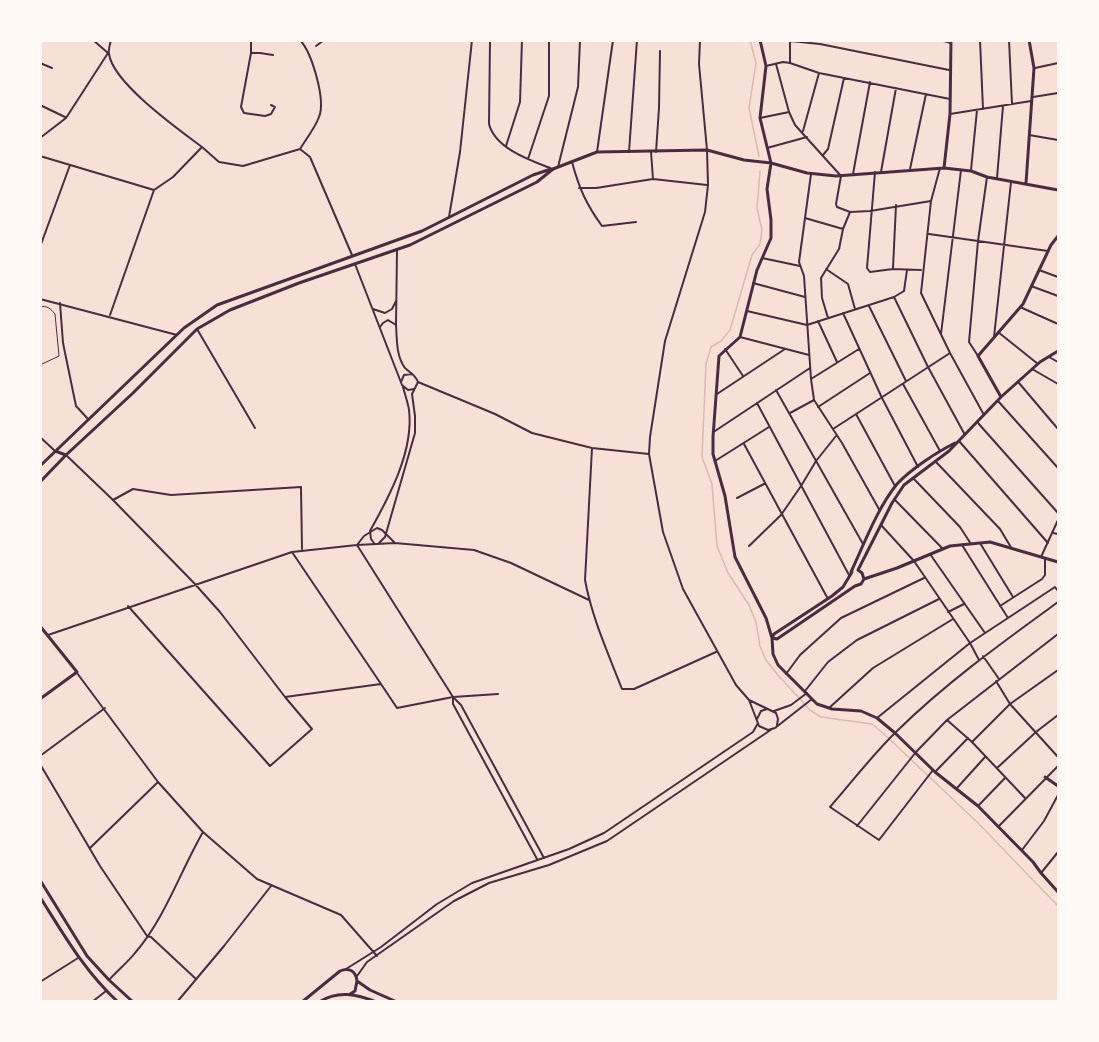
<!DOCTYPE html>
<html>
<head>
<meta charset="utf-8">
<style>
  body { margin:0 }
  #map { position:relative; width:1099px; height:1042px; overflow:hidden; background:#f7e1d7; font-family:"IBM Plex Sans",sans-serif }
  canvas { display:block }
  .frame { position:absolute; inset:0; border:42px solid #fffaf5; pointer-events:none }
</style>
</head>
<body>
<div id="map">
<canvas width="1099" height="1042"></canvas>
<div class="frame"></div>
</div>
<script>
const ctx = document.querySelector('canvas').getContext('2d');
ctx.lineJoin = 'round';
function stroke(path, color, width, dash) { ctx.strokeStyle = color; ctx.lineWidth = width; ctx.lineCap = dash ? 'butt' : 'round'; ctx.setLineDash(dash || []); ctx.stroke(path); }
stroke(new Path2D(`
  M750,40L756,63L749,108L759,156
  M760,171L757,208L762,230L760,244L752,255L730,330L721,341L711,347L706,364L702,457L712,484L717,546L728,573L749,605L756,622L760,646L766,660L777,674L810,710L821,717L872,724L883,733L979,824L1058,906`), '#dcb8b0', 1.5);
stroke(new Path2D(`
  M40,307C47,305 51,309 55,314L59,356L40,365`), '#4a2c40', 1);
stroke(new Path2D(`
  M111,40C110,45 108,50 109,54C113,83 178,129 202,147
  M251,40V53H260L273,55
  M490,40L489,124C495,148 529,160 550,168
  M700,40L699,64L707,150L708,185L705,212L665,341L650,437L649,454L663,532L683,589L736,685L749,700L776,713L778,719L777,725
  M940,40L951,43
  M980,40L983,109
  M1009,40L1012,104
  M790,41L820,44L949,70
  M316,46L324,40
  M251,53L241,107L244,113L265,116L271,114L275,107L271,105
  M790,62V40
  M40,63L52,68
  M776,64L789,112L795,125L841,176L836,204L837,207L850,212L870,211L931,201
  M766,66L783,62L790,63L819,73L950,99
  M1035,68L1058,63
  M1033,97L1058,93
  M40,105L65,117
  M950,114L1031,101
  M760,118L789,112
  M803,131L819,73
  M1029,135L1058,140
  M40,138L66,118L108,53L93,40
  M506,146L520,102L522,40
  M767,148L807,137
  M300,149C306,139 315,128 319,117C326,100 312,53 300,40
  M597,152L613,40
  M629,152L637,40
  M651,152L653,179
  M656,152L659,108L660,51
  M823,155L828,149L844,78
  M40,156L154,190L173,177L202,147L219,162L243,166L300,149L310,157L352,255
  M528,159L549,96V40
  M572,162C579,188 586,204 602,226L636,222
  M558,167L578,87L580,40
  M940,168L931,201L921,293L950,353L984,415
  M910,169L926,94
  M971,170L977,110
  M875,172L867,268L870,272L893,269L921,270
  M881,172L896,88
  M811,174L799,262L804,276L811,379L814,400L842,443L880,511
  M853,174L870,82
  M997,178L1003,106
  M579,188H596L653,179L707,185
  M449,217L460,152L472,40
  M805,218L843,229L839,249L821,278L822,298L828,318
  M843,229L850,212
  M929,234L1048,251
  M40,247L70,165
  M762,258L800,266
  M355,264L402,385L408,390L414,389
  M893,268L896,205
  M826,269L848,284L855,309
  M1039,270L1058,277
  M753,283L805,297
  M1031,286L1058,296
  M894,297L928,367L965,435
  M40,299L177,335
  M60,303L63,343L76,406L88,419
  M869,306L906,381
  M1020,307L1058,324
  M373,309L385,313L392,309L396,301
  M747,311L807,325L894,297L904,291L907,270
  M843,313L882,398L918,467
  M110,315L154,190
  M818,321L837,362
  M396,325L397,250
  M380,327L383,323L388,320L396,325C397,339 396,356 405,368C410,373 415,374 418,382L495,414L532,433L592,448L649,454
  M197,329L255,428
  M998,332L1038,364
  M941,334L961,170
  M740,337L809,355
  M994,337L1011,182
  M725,349L743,376
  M978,356L969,342L978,241L987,177
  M1049,357L1058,362
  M1032,369L1058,384
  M811,379L859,349
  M401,382L404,375L412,374
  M1019,383L1058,429
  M903,384L940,451
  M776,390L863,544
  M717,394L785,349
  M998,401L1058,468
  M757,403L849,575
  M818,407L870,373
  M790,413L814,400
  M856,414L895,486
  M978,423L1058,513
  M833,429L950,353
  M715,431L810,368
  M40,437L55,451
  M959,441L1048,543
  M744,444L828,599
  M592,448L585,580C592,618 608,653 622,689H634L716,652
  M66,455L113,500L194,583L220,612L285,697L381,684L292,552
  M715,461L769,427
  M936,462L1000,529L1012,549
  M914,479L960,527L971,544
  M737,498L764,484
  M113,500L133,489L171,495L301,487L302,549
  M895,500L943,549
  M881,525L914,561L970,643L979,660
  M1053,533L1058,534
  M374,543L371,539L370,531C389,497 414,451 409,410C408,403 405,395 403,387
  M379,543L385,537L415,433V416L412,394L418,382
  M980,543L1013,597
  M357,545L453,697L461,705L544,858
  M357,545L364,536L377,528L382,530L395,543
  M962,545L1008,618
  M749,546L781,515L801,486L816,461L836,436
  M930,554L985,633
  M1041,557L1058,520
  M128,606L270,766L312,729L285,697
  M1000,606L1042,579L1045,575V558
  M948,612L964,604
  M48,635L292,552L357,545L395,543L474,550L511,563L589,600
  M983,656L999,679
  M77,673L158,782L203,832L257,879L341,915L377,956
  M786,674L800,655L841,618L924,578
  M996,681L1010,704L1058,757
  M381,684L397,708L453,697L498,694
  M805,691L828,662L857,640L939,599
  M453,697V704L537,859
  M749,700L759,726L768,730L775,728L812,699
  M829,708L873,668L953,619
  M774,711L791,705L807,693
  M877,718L970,643L1055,587L1058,591
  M757,719L761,711L767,709
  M947,720L972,742L1025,798
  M972,742L1010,704L1058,670
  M40,756L105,708
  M40,764L100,866L147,936L151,937L196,979
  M997,768L1036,732L1058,715
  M933,770L879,840L830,807C852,782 873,754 897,731C947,682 1003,642 1058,602
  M935,772L968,738
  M957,788L985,757
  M978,806L1005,778
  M857,826L916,752L947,720L1058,634
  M998,827L1058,766
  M90,848L158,782
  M1022,850L1044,821L1058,795
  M1041,873L1058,852
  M346,969L381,947L437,904L472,883L569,849L604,833L753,732L758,723
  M357,976L367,962L454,901L489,883L549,865L607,841L772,729
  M109,980C117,971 127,963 135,953C165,918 180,872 203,832
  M40,982L78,958
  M92,1002L106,991
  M177,1002L224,946L271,886`), '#4a2c40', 2);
stroke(new Path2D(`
  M760,40L766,66L760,118L771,163L767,189L771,220V238L757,270L740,337L719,356L713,437V454L725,496L735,557L766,618L772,638L773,654L778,665L817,704L832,709L861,711L877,718L895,733L935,772L978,806L1033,862L1041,873L1058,892
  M944,168L950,114L951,40
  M553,169L597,152L707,150L744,160L771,163L807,173L836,176L944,168L971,171L987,177L1058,190
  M1026,183L1034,68L1029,40
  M1001,397L978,356L1023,304L1051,245L1058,236
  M858,570L892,503L904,485L949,451L1001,397L1040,362L1058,351
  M858,570L862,573L864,579
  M851,572C864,544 878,507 897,484C911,469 937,452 955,443
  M864,579L897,568L950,546L990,542L1058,562
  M772,638L774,634L832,596L843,587L852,572
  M772,638L777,639L855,586L861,584L864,579
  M1045,777L1058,786`), '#4a2c40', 3);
stroke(new Path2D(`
  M55,451L66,455
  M40,466L184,328L217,305L422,231L533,175L551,169
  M40,482L66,455L133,393L197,329L230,310L299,283L410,245L537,182L553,169
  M40,626L77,672L40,699
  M40,880L87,956L109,980L133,1002
  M40,897C64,935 85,972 118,1002
  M350,994L355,991L357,981
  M302,1002L340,971C349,967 356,971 357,981L370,990L397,1002
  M319,1002C338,990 357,994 376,1002`), '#4a2c40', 3);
</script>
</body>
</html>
